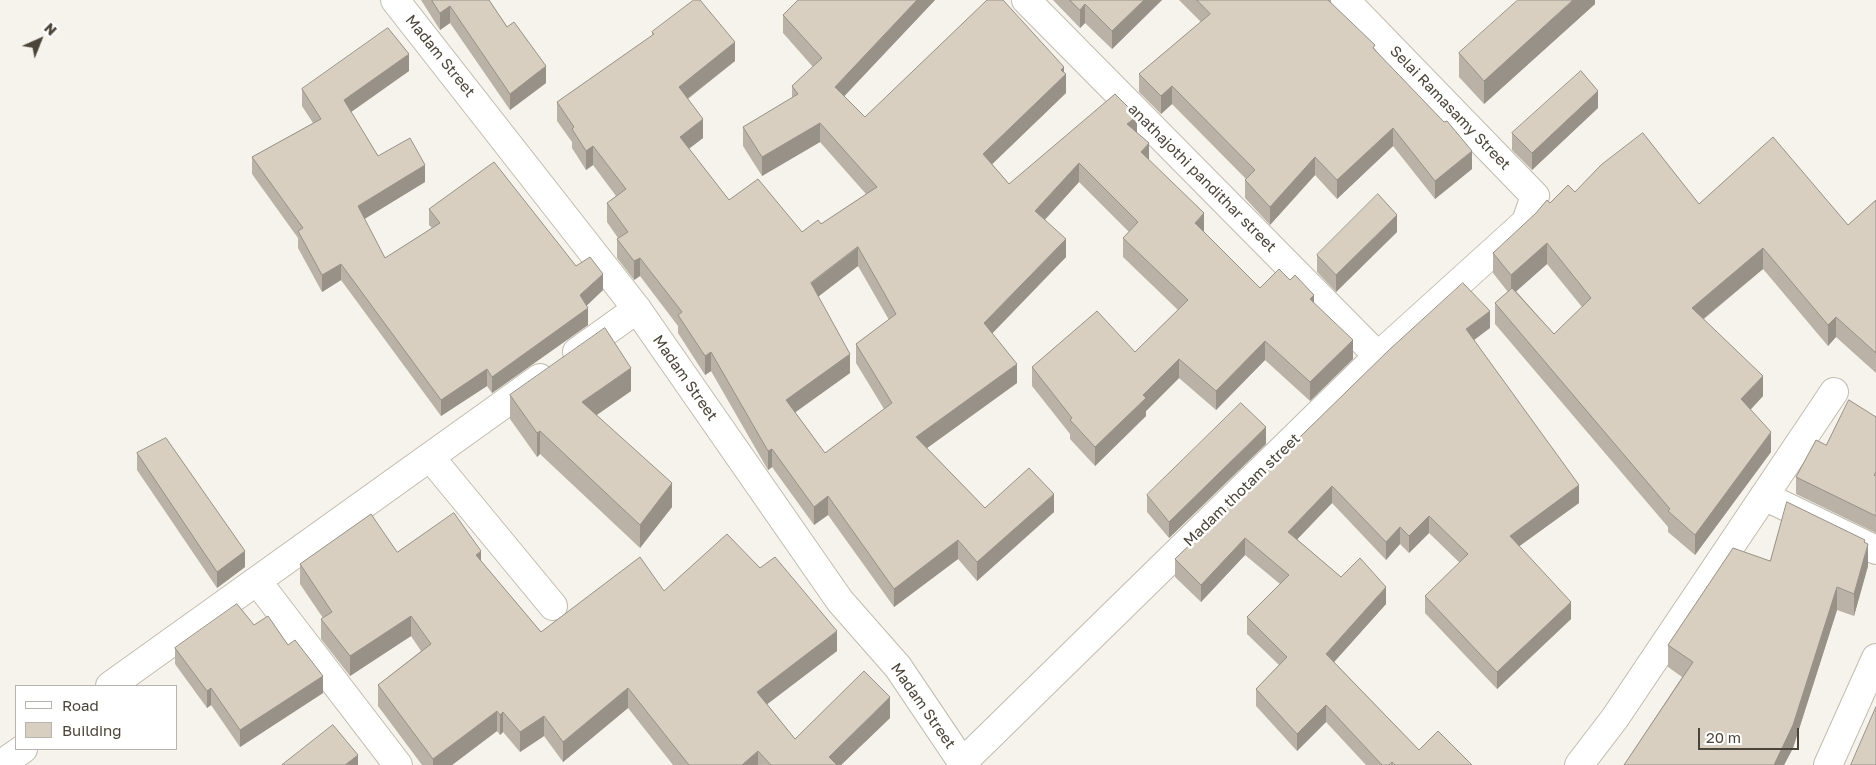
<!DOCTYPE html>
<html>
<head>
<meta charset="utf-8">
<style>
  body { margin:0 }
  #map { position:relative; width:1876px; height:765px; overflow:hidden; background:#f6f3ec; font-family:"Golos Text",sans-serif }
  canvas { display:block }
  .legend { position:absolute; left:15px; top:685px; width:162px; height:65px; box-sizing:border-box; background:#fff; border:1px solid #b7b4b0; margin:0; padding:6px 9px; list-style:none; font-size:15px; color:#4b4439 }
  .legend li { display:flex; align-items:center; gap:10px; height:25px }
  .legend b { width:25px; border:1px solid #b7b4b0 }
  .north { position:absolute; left:15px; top:15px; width:50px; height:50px; -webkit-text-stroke:4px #fff; paint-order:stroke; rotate:44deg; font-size:14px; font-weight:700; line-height:20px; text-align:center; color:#4b4439 }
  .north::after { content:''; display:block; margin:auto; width:18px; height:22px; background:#4b4439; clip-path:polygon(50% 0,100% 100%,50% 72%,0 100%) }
  .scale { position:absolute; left:1698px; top:728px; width:101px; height:22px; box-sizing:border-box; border:2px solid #4b4439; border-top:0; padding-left:6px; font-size:15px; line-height:18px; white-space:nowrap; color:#4b4439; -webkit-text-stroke:4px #fff; paint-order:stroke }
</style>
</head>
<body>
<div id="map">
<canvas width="1876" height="765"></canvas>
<ul class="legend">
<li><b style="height:6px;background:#fff"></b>Road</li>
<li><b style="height:14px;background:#d8cfc1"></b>Building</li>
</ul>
<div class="north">N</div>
<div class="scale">20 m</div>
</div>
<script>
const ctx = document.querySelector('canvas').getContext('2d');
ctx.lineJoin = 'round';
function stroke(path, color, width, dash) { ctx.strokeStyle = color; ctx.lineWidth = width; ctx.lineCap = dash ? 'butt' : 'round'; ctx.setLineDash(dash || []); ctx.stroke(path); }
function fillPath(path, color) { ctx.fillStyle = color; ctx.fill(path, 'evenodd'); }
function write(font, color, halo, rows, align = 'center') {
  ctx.font = font + ' "Golos Text",sans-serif'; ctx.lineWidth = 5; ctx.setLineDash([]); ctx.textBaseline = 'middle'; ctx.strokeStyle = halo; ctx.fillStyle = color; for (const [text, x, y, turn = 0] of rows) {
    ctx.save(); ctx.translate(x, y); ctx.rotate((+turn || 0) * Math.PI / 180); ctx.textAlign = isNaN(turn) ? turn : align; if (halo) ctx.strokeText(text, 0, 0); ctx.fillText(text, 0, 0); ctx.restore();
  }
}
const minor = new Path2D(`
  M1026,0L1378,356
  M577,352L637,309
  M430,457L553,606
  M1764,496L1876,550
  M257,581L398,765
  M110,686L540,378
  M962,763L1378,356L1526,222L1535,196L1345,0
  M0,765L23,749
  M1579,765L1615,718L1834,392
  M1828,765L1876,658`);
const tertiary = new Path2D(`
  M395,0L637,309L840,601L898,667L964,765`);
stroke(minor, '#c2bbae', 30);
stroke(tertiary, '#c2bbae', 30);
stroke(minor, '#fff', 28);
stroke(tertiary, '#fff', 28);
fillPath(new Path2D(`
  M421,0H489L546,83L510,110L450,23L440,30Z
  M798,0H935L844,96L865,117L1064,73L1066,93L992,164L1009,184L1137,133L1149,160L1204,232L1260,288L1314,303L1353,359L1310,401L1265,360L1216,410L1179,378L1146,411V416L1095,466L1070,439V434L1032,386V367L1135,352L1178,310L1123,257V238L1129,232L1079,182L1045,220L1066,257L992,333L1017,383L927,448L985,508L1054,512L977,581L958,559L894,607L828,515L814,525L772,467L768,470L711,371L705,375L678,333V326L640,276L634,280L617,258V239L618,238L607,222V203L616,196L593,165L586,170L572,148V142L557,121V102L652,36V32L735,61L688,99L703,138L689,149L729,200L802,232L821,224L866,194L820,142L762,176L743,146V127L792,98V86L813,67L783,33V15ZM858,266L889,320L856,344V363L884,409L825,453L795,412L850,373L818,297Z
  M1053,0H1162L1112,49L1085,23L1080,28Z
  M1179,0H1331V3L1375,49L1472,169L1435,199L1393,146L1337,199L1315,175L1270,225L1245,198V180L1246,179L1172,104L1161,114L1139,92V74L1201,22Z
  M1595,0V4L1484,104L1459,77V53Z
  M409,71L351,112L378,156L425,182L364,219L385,258L432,228L429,225V209L576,266L603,290L586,306L588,325L492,393L487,386L441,416L341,280L322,292L298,248V238L252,174V157L313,123L302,106V89Z
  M1598,108L1532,170L1512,150V133Z
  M1575,192L1699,204L1848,225L1876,200V373L1836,337L1828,346L1763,269L1704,319L1763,396L1750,410L1771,452L1695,555L1668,532V527L1495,324V303L1508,292L1493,273V253L1550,203ZM1547,264L1582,307L1554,334L1516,291Z
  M1397,232L1336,292L1317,272V255Z
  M1490,328L1474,340L1579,503L1519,546L1571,619L1497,689L1425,613V596L1460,563L1429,533L1409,553L1400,544L1386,560L1332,503L1297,539L1341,577L1386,604L1334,662L1419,750L1472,765H1366L1326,722L1297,751L1256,706V689L1279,665L1247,634V617L1280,584L1245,555L1201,602L1175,577V559Z
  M631,391L597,415L672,507L640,548L540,454L537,457L510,419V395Z
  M1876,417V533L1796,494V477L1826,445Z
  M1266,444L1169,538L1147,512V495Z
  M137,453L245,567L217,588L137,470Z
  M397,552L481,561L541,632L664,591L837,651L767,704L795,739L890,718L841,765H673L628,708L563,762L544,736L520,752L503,732L500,735L497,731L452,765H422L378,706V685L421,651L411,636L350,676L321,639V619L323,618L300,584V564Z
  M1770,561L1868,566L1854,616L1837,610L1793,748L1784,765H1624L1682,677L1668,667V645Z
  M254,625L323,693L240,747L211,705L207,708L175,664V648Z`), '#bab2a6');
fillPath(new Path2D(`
  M917,0H935L835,106V87Z
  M1144,0H1162L1112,49V31Z
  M1573,0H1595V4L1484,104V81Z
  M1085,4V23L1080,28V10Z
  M450,6V23L440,30V13Z
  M735,42V61L679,105V87Z
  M409,54V71L344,117V100Z
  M546,66V83L510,110V94Z
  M1064,67V76L1066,74V93L983,173V154Z
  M1172,86V104L1161,114V96Z
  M1598,91V108L1532,170V153Z
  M1137,116V134L1127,124Z
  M703,119V138L680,155V137Z
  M820,123V142L762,176V157Z
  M1393,128V146L1337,199V180Z
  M1149,143V162L1141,152Z
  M593,146V165L586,170V151Z
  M1472,151V169L1435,199V181Z
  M1315,157V175L1270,225V207Z
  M1079,163V182L1035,230V211Z
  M425,165V182L358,223V206Z
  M1204,213V232L1195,223Z
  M1397,215V232L1336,292V275Z
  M1066,239V257L984,342V323Z
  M1547,243V264L1511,296V275Z
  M858,247V266L811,302V283Z
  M1763,248V269L1692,328V308Z
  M640,258V276L634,280V261Z
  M341,264V280L322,292V275Z
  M603,274V290L580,312V295Z
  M1314,295V314L1310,299Z
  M588,308V325L492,393V377Z
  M1490,311V328L1466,346V329Z
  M1836,317V337L1828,346V325Z
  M1353,340V359L1310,401V382Z
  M1265,341V360L1216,410V391Z
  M711,352V371L705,375V356Z
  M850,354V373L786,419V400Z
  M1179,359V378L1146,411V416L1095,466V447L1143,395Z
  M1017,364V383L916,456V437Z
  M631,368V391L582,425V402Z
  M487,369V386L441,416V400Z
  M1763,376V396L1741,420V399Z
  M1266,427V444L1169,538V522Z
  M540,431V454L537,457V433Z
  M1771,432V452L1695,555V535Z
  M772,449V467L768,470V451Z
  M672,483V507L640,548V525Z
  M1579,485V503L1510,553V536Z
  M1332,486V503L1288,549V532Z
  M1054,494V512L977,581V562Z
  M828,496V515L814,525V507Z
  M1429,516V533L1409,553V536Z
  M1400,527V544L1386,560V542Z
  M1245,538V555L1201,602V585Z
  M958,540V559L894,607V589Z
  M1865,540V556L1868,544V566L1854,616V594L1864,542Z
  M245,551V567L217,588V572Z
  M481,551V571L476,555Z
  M1386,587V604L1326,671V654Z
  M1837,587V610L1793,748L1784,765H1774Z
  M1571,602V619L1497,689V672Z
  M411,616V636L350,676V656Z
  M837,631V651L757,712V692Z
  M323,676V693L240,747V730Z
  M211,688V705L207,708V691Z
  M628,688V708L563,762V742Z
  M890,697V718L841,765H829V757Z
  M1326,705V722L1297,751V734Z
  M497,711V731L452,765H433V759Z
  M503,712V732L500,735V715Z
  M544,716V736L520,752V732Z
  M758,751V765H742Z
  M358,755V765H345Z`), '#979187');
const building = new Path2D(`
  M432,0H489L507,27L514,22L546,66L510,94L450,6L440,13Z
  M694,0H700L735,42L679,87L703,119L680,137L729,200L758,179L802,232L818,220L821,224L877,187L820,123L762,157L743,127L798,94L792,86L822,58L783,15L798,0H917L835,87L865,117L987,0H1003L1064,67L1061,70L1066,74L983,154L1009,184L1115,94L1137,116L1127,124L1149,143L1141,152L1204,213L1195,223L1260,288L1279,269L1290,280L1295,275L1314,295L1310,299L1353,340L1310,382L1265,341L1216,391L1179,359L1143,395L1146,398L1095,447L1070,420L1072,418L1032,367L1097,311L1135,352L1188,300L1123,238L1138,222L1079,163L1035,211L1066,239L984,323L1017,364L916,437L985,508L1029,468L1054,494L977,562L958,540L894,589L828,496L814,507L772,449L768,451L711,352L705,356L678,315L682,312L640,258L634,261L617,239L628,232L607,203L626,189L593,146L586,151L572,129L574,127L557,102L654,34L652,32ZM858,247L896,314L856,344L892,403L825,453L786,400L850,354L811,283Z
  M1070,0H1144L1112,31L1085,4L1080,10Z
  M1197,0H1328L1375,45L1373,48L1444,122L1447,121L1472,151L1435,181L1393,128L1337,180L1315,157L1270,207L1245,180L1255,170L1172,86L1161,96L1139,74L1210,14Z
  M1518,0H1573L1484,81L1459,53Z
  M388,28L409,54L344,100L378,156L410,138L425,165L358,206L385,258L440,223L429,209L494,162L576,266L590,257L603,274L580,295L588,308L492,377L487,369L441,400L341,264L322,275L298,231L303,228L252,157L321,119L302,89Z
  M1581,71L1598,91L1532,153L1512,133Z
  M1643,133L1699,204L1773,137L1848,225L1876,200V353L1836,317L1828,325L1763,248L1692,308L1763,376L1741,399L1771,432L1695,535L1668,511L1670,509L1495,303L1512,288L1554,334L1591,298L1547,243L1511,275L1493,253L1536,213L1547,200L1550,203L1568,185L1575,192L1601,165Z
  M1378,194L1397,215L1336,275L1317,255Z
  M1463,283L1490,311L1466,329L1579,485L1510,536L1571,602L1497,672L1425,596L1468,554L1429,516L1409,536L1400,527L1386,542L1332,486L1288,532L1341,577L1360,558L1386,587L1326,654L1419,750L1438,731L1472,765H1395L1392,762L1389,765H1382L1326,705L1297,734L1256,689L1287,657L1247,617L1289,575L1245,538L1201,585L1175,559L1389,350Z
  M605,328L631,368L582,402L672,483L640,525L540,431L537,433L510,395Z
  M1849,400L1876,417V472L1874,475L1876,476V516L1796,477L1816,440L1826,445Z
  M1241,403L1266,427L1169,522L1147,495Z
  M166,438L245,551L217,572L137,453Z
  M1787,502L1865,540L1864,542L1868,544L1854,594L1837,587L1793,725L1774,765H1624L1693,662L1668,645L1733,548L1770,561Z
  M454,513L481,551L476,555L541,632L640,557L664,591L727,534L760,568L775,557L837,631L757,692L795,739L864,671L890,697L829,757L837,765H771L758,751L742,765H689L628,688L563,742L544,716L520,732L503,712L500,715L497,711L433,759L378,685L431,644L411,616L350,656L321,619L332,612L300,564L371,514L397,552Z
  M237,604L254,625L268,616L288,645L295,640L323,676L240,730L211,688L207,691L175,648Z
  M1876,707V765H1851Z
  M333,725L358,755L345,765H282Z`);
fillPath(building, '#d8cfc1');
stroke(building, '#979187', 1);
write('15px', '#4b4439', '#fff', [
  ["Madam Street",440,56,51],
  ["Selai Ramasamy Street",1450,108,46],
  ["anathajothi pandithar street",1202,178,45],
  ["Madam Street",685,378,55],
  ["Madam thotam street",1242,490,-44],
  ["Madam Street",923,706,55]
]);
</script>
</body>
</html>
